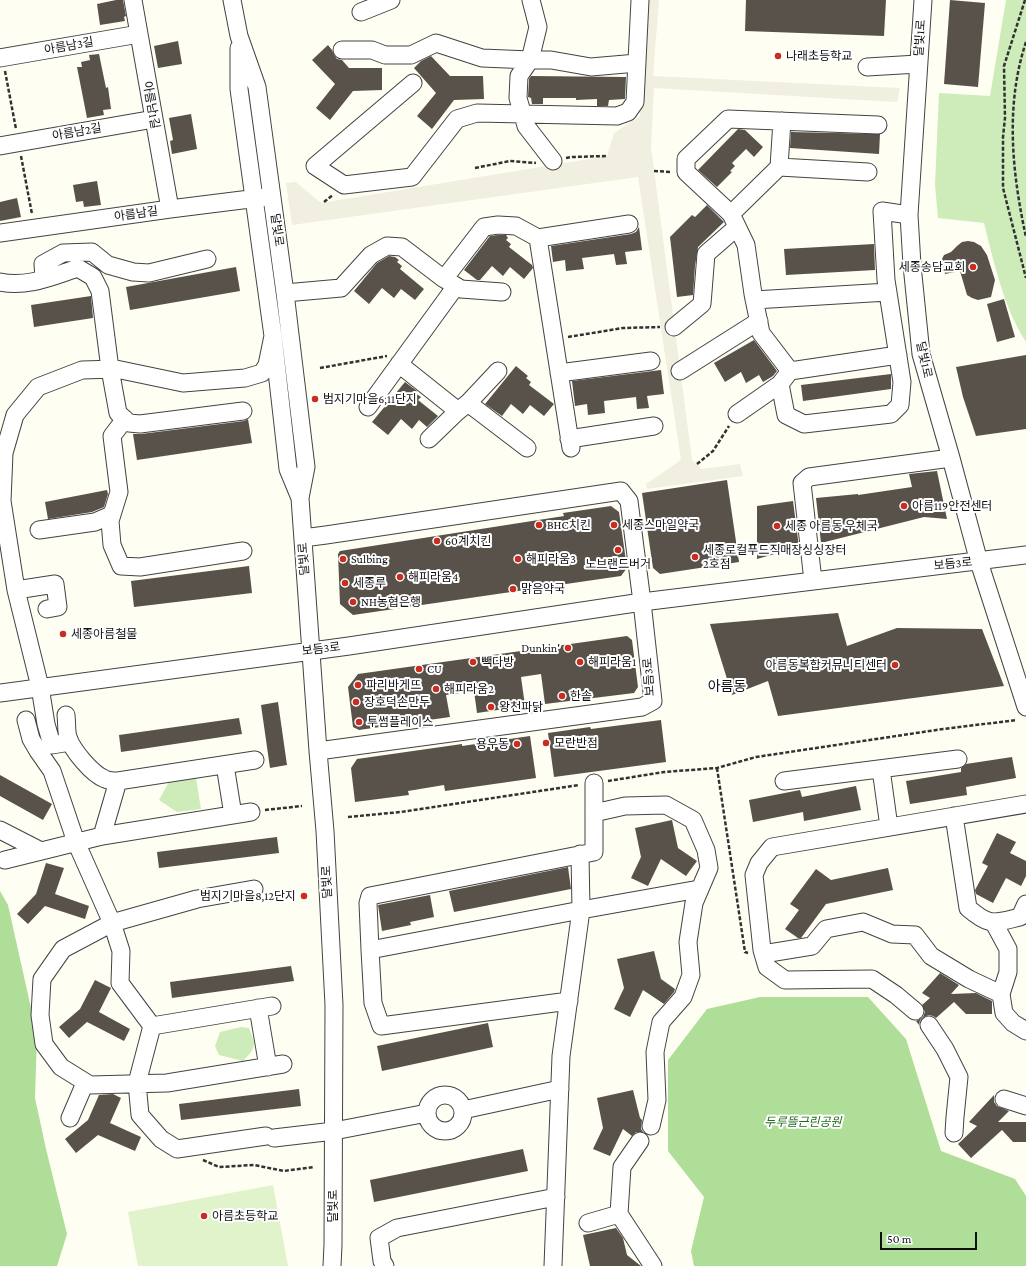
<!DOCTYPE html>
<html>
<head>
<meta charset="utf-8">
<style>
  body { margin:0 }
  #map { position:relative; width:1026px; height:1266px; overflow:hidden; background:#fffef2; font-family:"Crimson Pro",serif }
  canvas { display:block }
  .scale { position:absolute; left:880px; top:1232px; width:97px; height:18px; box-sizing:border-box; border:2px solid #101010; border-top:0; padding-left:5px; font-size:12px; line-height:14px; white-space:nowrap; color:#101010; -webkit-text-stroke:3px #fff; paint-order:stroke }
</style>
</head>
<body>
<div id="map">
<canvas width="1026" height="1266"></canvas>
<div class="scale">50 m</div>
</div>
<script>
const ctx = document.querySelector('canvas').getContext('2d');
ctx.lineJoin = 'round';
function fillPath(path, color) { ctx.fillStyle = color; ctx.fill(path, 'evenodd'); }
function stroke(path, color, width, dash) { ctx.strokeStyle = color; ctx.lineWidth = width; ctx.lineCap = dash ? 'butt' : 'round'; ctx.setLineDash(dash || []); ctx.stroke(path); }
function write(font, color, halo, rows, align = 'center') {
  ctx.font = font + ' "Crimson Pro","Noto Sans KR",serif'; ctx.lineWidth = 4; ctx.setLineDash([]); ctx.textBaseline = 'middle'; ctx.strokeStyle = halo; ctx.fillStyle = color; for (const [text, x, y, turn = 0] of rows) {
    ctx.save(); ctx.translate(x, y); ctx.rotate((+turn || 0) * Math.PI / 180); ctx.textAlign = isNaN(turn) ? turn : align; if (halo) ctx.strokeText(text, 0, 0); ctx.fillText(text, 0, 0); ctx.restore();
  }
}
fillPath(new Path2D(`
  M1006,0H1026V342C1004,308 994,263 984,223L938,218L935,185L939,93L990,96Z
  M196,778L201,809L177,812L159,800L169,782Z
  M241,1027L249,1028C256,1046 257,1047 243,1061L219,1055L215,1046L220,1032Z`), '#cdecb9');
fillPath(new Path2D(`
  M0,891L8,905L37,1035L35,1098L46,1149L67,1234L57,1266H0Z
  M760,997H868L906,1039L941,1151L1015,1179L1026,1196V1266H694L691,1251L704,1197L668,1151V1060L707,1009Z`), '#aede97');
fillPath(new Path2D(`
  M273,1185L288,1266H138L128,1212Z`), '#e0f3cb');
fillPath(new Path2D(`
  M647,0H659L653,76L900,88L897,102L654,88L651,147L692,460L702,469L740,464L743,476L647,489L646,484L681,460L638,177L292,225L286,183L296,182L321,203L607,156L614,133L640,116Z`), '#f1efe0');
fillPath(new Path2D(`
  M116,0H123L126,16L124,17L125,21L100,25L97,4Z
  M746,0H886L884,36L745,31Z
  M950,0L985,3L978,87L944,84Z
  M178,41L182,64L158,68L154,46Z
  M328,45L332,50L334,55L337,59L342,60L349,68H382V90L353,91L330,120L316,108L335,84L312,60Z
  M99,54L106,88L108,87L111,109L103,110L104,115L87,118L77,67H82L81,62L90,60L89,55Z
  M431,56L450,76H483L484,99L454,100L432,129L417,116L436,93L414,68L421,61Z
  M531,76L626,77L625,99L609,100L608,106H597V99L576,100V98H543V104H532L531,98L528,97L529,79Z
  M191,114L197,149L172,154L170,141L173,140L169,118Z
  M738,129L745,130L763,147L754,157L746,149L732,163L735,166L730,171L732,172L717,187L698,170Z
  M791,132L880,134L879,154L790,148Z
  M97,181L101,205L84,207L83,201L76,202L73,185Z
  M17,198L21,217L0,221V202Z
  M707,205L724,222L698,247L695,266L693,295L677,297L670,237L692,215L695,217Z
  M639,227L642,250L625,252L627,264L616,265L614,254L582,258L584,269L566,271L565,260L553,262L551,246L631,234L636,232Z
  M498,235H506L508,238L506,240L511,244L509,247L532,265L533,268L524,279L510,267L503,276L492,266L480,280H477L464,270L490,236Z
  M968,241L974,242L981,246L987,255L995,280L991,297L978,300L972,298L967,295L960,271L945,274L942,259L944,255L951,252L957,246L962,242Z
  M874,244L875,270L786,275L784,249Z
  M389,256L395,257L399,260L397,262L402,266L400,269L424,289L415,300L401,289L394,298L382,288L369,304L354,291L377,263Z
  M236,267L240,291L130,310L126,287Z
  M91,296L93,318L34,327L31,305Z
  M1004,299L1015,337L997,342L987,304Z
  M754,340L777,371L773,376L763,382L759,375L746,383L741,372L725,382L714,363Z
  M1026,355V429L976,436L963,397L956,367Z
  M516,366L528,376L526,378L531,382L529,385L554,404L544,416L530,405L523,414L511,404L502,416L485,404Z
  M661,370L664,394L647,396L649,408L637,409L636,397L604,401L605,413L588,415L587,404L575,406L572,381Z
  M891,374V389L803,401L801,385Z
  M405,382L417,391L415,393L421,397L418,400L438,416L427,427L419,420L412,429L401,419L388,435L372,422Z
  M248,419L252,443L137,460L133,434H141L244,421Z
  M937,471L947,519L924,517L821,543L816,498L858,494V495L912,487L909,474Z
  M727,480L739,562L660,574L653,568L642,493Z
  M107,490L108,494L104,507L92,512L48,519L45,502Z
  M793,501L799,547L757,559V506Z
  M611,506L619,512L627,568L621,576L353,615L340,604L338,554L340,551L564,516L563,513Z
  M249,566L252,593L134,607L131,581Z
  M838,613L847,646L897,628L982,629L1004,686L778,716L768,681L732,695L710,624Z
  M627,636L632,640L638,687L634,693L545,704L541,674L521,677L525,706L477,713L474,691L446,695L450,717L359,730L353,727L348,687L358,674Z
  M278,702L287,765L270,768L261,705Z
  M239,718L242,734L121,752L119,735Z
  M661,720L666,762L554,777L548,733L590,727L591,729Z
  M530,736L536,778L445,791L444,785L408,791L409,795L355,802L351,768L357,759L462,744V746Z
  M1012,757L1016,778L966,787L967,795L910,804L906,781L961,772V768L966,764Z
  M0,775L52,804L43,820L0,796Z
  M856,786L861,810L804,821L803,812L753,822L749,800L800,790L802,797Z
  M672,820L678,848L697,861L686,876L661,859L648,886L631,878L641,857L635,828Z
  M997,833L1016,842L1010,853L1026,861V876L1021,886L1006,878L993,903L976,894L975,890L988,866L982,863Z
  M277,837L279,853L159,868L157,852Z
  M46,863L64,868L55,894L89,906L85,919L45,906L28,924L17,914L36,894Z
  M568,867L571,889L454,912L449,891Z
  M888,868L893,890L826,904L801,938H798L785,929L799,910L790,904L816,869L831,880Z
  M430,895L434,917L410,922L411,925L382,931L378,905Z
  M654,951L661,979L675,989L674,992L664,1004L643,990L630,1017L614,1009L624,988L617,959Z
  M291,966L294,981L172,998L170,982Z
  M940,973L959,985L951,994L976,993L992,1001V1014H966L954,1002L936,1018L933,1016L929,1015L924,1017L920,1020L919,1025L916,1021L923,1017L925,1012L922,1005L930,998L922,993Z
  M95,980L111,988L99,1012L130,1029L124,1041L87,1022L69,1038L59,1027L80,1009Z
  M488,1023L493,1047L382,1071L377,1046Z
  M299,1089L301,1106L181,1120L179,1104Z
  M633,1090L640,1118L642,1120L641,1129L643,1132H636L632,1136L623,1129L610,1156L593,1149L603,1128L597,1098Z
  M113,1094L121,1098L110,1123L141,1137L135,1151L98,1135L76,1153L65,1139L88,1120L99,1095Z
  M994,1095V1102L997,1106L1009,1111L998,1122H1026V1142H1013L1002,1130L971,1158L958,1144L977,1126L969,1122Z
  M523,1149L528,1171L374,1202L370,1180Z
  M616,1228L623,1238L627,1255L641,1266H590L583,1235Z`), '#59524b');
const minor = new Path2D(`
  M133,0L170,209
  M232,0L239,36L257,87L285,293L306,467L300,498L318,751L325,831L334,1005L333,1245L332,1266
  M531,0L538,27L530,60L519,76L518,98L526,126L553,161
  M923,0L909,215L912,265L921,354L951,458L979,562L1026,707
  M361,12L391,0
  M239,48V89L273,336L288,469L300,498
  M342,50H372L385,55H411L436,43L482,58L530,60H551L591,67L637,63
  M0,58L139,34
  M867,67L918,64
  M413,83L315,166L344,185L412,177L457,119L477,113L617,116L628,112L635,102L640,0
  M0,146L154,119
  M779,167L868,172
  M731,214L779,167L782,121
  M0,233L170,209L266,197
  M538,238L571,448
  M44,278L43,264L63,253L92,252L108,265L133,272L149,273L207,259
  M446,280L461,289L502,292
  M0,282C27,288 53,276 78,268L93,277L100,291L110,369L118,413L129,423L140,424L243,411
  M285,293L341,288L371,255L387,246L402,247L444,279L484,227L498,225L516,226L538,238L629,224
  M754,300L888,292
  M674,327L702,304L706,254L737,227
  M399,364L458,411L468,403L498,371
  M680,371L759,321
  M790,371L898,355
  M559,373L651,361
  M780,384L786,415L804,424L891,414L900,405L902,382L886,280L882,211L909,215
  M468,403L527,448
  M368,407L456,286
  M737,414L780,384L790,371L761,333L753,294L746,245L731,214L686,172V159L728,119L878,125
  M125,419L112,436L119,492L110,521L112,545L121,566L140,567L243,551
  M429,439L458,411
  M569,439L654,426
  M39,530L95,522L111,515
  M303,538L326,535L621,491L629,501L642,602L653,701L642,707L318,751
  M813,581L802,483L809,477L951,458
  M16,590L55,584L58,607L47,609
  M0,693L349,646L642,602L1026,555
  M66,715C67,722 66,731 68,737C72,750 92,774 105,779C109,781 114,781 118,781L255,760
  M26,720L31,739L38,751L52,771L76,842L112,923L121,951L120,983L152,1026L137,1083L140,1115L161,1139L177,1149L266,1136
  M70,742L52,745L46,724L40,687L16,590L2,501L4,453L15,415L38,387L82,370L116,369L183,383L245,378L262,373L267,365L273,336
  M225,765L233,815
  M881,769L889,827
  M784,781L958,759
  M594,783V852L370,896L368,903L370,950L581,910L699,889
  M594,813L625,806L666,805L693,820L706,850L709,868L694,903L688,942L691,975L683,997L661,1022L655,1052L657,1100L651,1126
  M954,816L968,908C990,927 994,923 1020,917L1026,904
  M0,830L41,851
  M102,836L118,781
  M5,860L102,836L251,812
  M254,889L197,899L112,923L63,949L42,979L40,1015L44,1044L61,1067L90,1085L167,1083L283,1064
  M994,923L1008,949V972L1001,994L1004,1013L1013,1023L1026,1031
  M370,950L373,1003L381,1026L569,1001
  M763,954L812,946L826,929L863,922L892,934L915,935L931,956L969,979L1001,994
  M258,1008L268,1067
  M915,1011L896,995L872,979L785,980L767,967L762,950L754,875L759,863L772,847L1026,804
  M929,1025L945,1049L959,1077L955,1117L954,1133
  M152,1026L272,1006
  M427 1113a18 18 0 1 1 36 0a18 18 0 1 1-36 0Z
  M1004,1099L1026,1106
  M463,1110L560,1089
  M70,1118L85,1083
  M274,1138L334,1131L427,1113
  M640,1141L622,1167L619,1214L653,1266
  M588,1223L619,1214
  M385,1266L382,1261L379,1238L397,1228L556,1197
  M553,1266L561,1056L581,910L580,854`);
stroke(minor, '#434343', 19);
stroke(new Path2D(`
  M1025,0L1004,66L1005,118L1003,137V188L1026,278
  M1026,42C1005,105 1012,173 1026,237
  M5,71L16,129
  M21,156L32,214
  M566,158L572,157L607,156
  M475,168L510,161L536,163
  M654,171L672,172
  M324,202L333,195
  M568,337L623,328L660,327
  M320,368L387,356
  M697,464L713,451L729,426
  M717,768L745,952L748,953
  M608,781L664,772L717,768L756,757L943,729L1017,720
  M265,810L302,806
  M348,817L401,812L579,785
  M203,1160L219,1167L254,1165L284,1171L314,1167`), '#323232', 2.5, [4, 2]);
stroke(minor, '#fff', 17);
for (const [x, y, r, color] of [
  [778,56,4,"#c82d1f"],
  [973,267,4,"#c82d1f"],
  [315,399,4,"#c82d1f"],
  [904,506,4,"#c82d1f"],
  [539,525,4,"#c82d1f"],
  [614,525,4,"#c82d1f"],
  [777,526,4,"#c82d1f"],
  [437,541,4,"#c82d1f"],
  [618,550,4,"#c82d1f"],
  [695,557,4,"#c82d1f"],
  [343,559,4,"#c82d1f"],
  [518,559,4,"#c82d1f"],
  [400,577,4,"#c82d1f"],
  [345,583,4,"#c82d1f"],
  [513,589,4,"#c82d1f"],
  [353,602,4,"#c82d1f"],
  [63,634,4,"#c82d1f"],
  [568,648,4,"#c82d1f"],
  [473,662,4,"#c82d1f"],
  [580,662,4,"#c82d1f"],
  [895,665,4,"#c82d1f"],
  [419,669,4,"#c82d1f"],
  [358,685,4,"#c82d1f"],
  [436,689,4,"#c82d1f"],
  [562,696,4,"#c82d1f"],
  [356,702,4,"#c82d1f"],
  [491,707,4,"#c82d1f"],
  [359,722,4,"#c82d1f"],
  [546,743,4,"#c82d1f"],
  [517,744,4,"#c82d1f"],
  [304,896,4,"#c82d1f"],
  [204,1216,4,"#c82d1f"]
]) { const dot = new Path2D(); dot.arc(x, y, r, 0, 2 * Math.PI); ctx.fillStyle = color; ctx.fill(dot); stroke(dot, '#fff', 1.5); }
write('12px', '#101010', '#fff', [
  ["달빛1로",920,38,-86],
  ["아름남3길",69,46,-10],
  ["아름남1길",151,105,80],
  ["아름남2길",77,132,-10],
  ["아름남길",136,214,-8],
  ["달빛로",277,230,82],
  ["달빛1로",924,360,78],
  ["달빛로",304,559,-94],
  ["보듬3로",953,564,-6],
  ["보듬3로",321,649,-7],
  ["보듬3로",649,677,-94],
  ["달빛로",327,882,-93],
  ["달빛로",333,1206,-90]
]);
write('12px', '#101010', '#fff', [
  ["나래초등학교",786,56],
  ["세종송담교회",965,267,"right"],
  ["범지기마을6,11단지",323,399],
  ["아름119안전센터",912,506],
  ["BHC치킨",547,525],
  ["세종스마일약국",622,525],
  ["세종 아름동 우체국",785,526],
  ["60계치킨",445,541],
  ["세종로컬푸드직매장싱싱장터",703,550],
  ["2호점",703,564],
  ["Sulbing",351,559],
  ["해피라움3",526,559],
  ["노브랜드버거",618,564,"center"],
  ["해피라움4",408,577],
  ["세종루",353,583],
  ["맑음약국",521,589],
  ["NH농협은행",361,602],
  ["세종아름철물",71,634],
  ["Dunkin'",560,648,"right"],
  ["빽다방",481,662],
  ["해피라움1",588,662],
  ["아름동복합커뮤니티센터",887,665,"right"],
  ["CU",427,669],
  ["파리바게뜨",366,685],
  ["해피라움2",444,689],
  ["한솥",570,696],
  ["장호덕손만두",364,702],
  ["왕천파닭",499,707],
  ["투썸플레이스",367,722],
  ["모란반점",554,743],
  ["용우동",509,744,"right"],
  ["범지기마을8,12단지",296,896,"right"],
  ["아름초등학교",212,1216]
], 'left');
write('italic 12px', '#226c1b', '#fff', [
  ["두루뜰근린공원",803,1122]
]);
write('14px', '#101010', '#fff', [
  ["아름동",727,687]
]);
</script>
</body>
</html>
